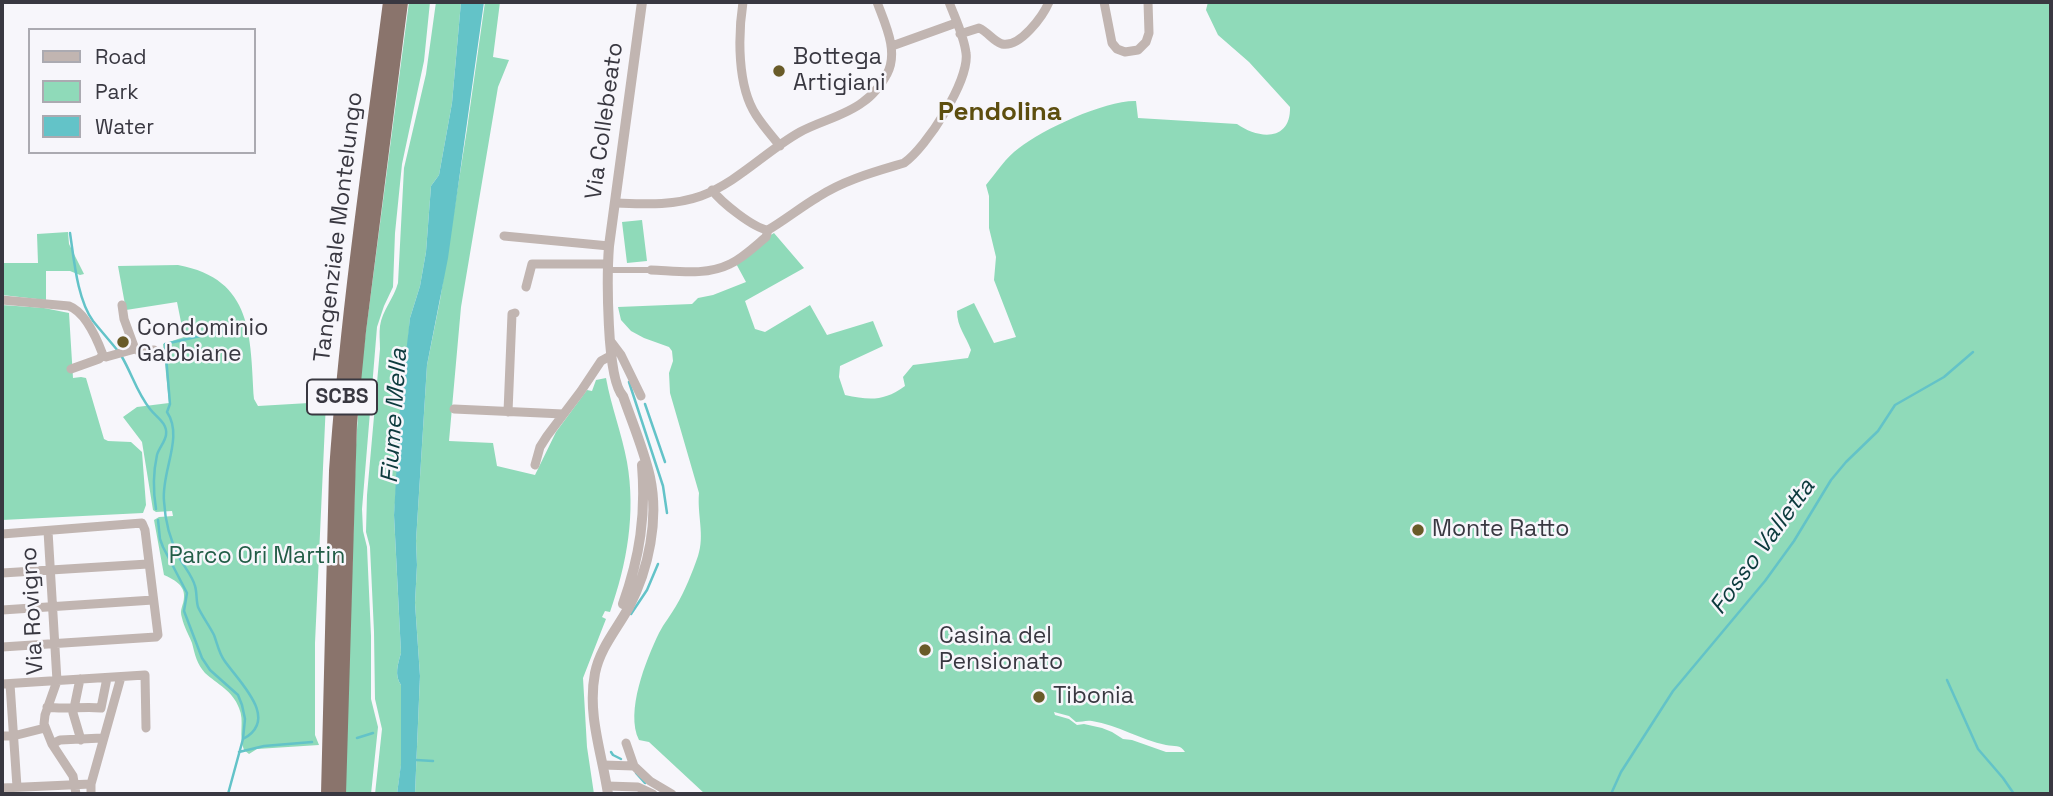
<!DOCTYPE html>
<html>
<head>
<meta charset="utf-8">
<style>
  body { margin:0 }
  #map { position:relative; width:2053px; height:796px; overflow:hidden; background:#f7f6fb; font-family:"Space Grotesk",sans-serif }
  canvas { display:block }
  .frame { position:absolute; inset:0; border:4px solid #393841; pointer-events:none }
  .legend { position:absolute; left:28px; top:28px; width:228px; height:126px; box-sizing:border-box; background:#f7f6fb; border:2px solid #abaab1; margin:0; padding:9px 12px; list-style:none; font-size:21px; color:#393841 }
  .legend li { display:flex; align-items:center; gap:14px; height:35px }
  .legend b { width:35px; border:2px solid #abaab1 }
</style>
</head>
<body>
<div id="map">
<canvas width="2053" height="796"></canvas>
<div class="frame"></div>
<ul class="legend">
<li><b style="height:9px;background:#c1b5b1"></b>Road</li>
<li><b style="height:19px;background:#8fdab9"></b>Park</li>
<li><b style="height:19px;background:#63c3c8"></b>Water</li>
</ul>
</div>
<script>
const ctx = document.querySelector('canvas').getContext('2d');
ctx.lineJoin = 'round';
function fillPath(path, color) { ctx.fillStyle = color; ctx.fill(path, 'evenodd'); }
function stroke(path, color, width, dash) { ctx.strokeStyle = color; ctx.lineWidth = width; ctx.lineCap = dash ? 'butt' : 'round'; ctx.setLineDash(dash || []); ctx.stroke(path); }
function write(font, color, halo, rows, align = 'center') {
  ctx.font = font + ' "Space Grotesk",sans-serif'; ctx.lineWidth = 5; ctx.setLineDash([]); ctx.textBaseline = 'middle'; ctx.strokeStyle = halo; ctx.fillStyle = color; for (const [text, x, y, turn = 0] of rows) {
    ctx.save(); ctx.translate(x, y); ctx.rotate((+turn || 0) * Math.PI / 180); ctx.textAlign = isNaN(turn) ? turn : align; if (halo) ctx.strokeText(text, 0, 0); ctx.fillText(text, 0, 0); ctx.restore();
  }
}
fillPath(new Path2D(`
  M409,2H430L424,61L402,164L395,233L393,287L384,306L377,327L362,509L363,531L367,547L371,636V699L378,727L371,794H345L356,445L361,369Z
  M436,2H461L452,103L439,175L431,186L426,252L420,286L410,318L394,515L401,653C398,664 394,675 401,685V765L397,794H375L382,729L375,699L374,632L370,547L366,532L367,495L380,349C380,342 379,333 380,326C382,311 394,298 398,283L404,168L426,74Z
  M485,2H500L493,57L509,60L498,87L461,307L449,441L493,443L497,466L535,475L556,432L587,390L592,391L596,380L606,378C611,406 622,434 627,462C636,513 627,564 610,612L605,611L602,617L606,619L583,678L587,747L594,794H415L420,676L415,603L417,565L416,541L427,365L440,300L467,129Z
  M1208,2H2051V794H705L649,742L639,740C625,712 646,660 659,633C664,623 671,615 676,606C685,591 692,573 698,556C705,535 697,515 699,493L670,393L669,373L673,361L672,351L669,347L644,338L631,331L621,320L618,307L692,304L698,298L713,295L746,282L733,258L774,233L804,268L745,301L755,329L765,332L810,305L827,335L873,321L883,346L840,366L839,377L845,395C869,400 883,402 905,386L903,377L913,365L968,358L971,350C966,336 957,327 957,311L974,303L994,343L1016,337L994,280L996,257L989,228V196L986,185C996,173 1006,157 1019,148C1043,129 1106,100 1136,101L1138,118L1237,124C1258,139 1291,142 1290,107L1249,62L1218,35L1206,10ZM1054,712L1069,716L1076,722C1082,722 1086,720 1092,721C1118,725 1141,740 1166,745C1175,747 1180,744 1185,752H1166L1132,740L1123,739L1112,732L1102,728L1084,724L1077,725L1069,719L1055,715Z
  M642,220L647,261L627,263L622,222Z
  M68,232L69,244L84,274L80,275L70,271H46V300L2,295V263H38L37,234Z
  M178,265C254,279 250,337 254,399L258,406L326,402L315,643V735L319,745L257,749L249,754L244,750C238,736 245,721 239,708C233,691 217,684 205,673C197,664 195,655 192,643C189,635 184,627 182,618C179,609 184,605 184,597C185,585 173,579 164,575L154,520L159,517L173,516L172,511L156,512L153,510L142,442L123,417L137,407L169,403L163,344L184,337L177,302L126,310L118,266Z
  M2,305L44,308L69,313L73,378L81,377L86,378L104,439L108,441L131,442L142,452L146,505L143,513L2,520Z`), '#8fdab9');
fillPath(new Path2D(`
  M461,2H484L448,258L427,365L416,541L417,565L415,603L420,676L415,794H397L401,764V685C394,675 398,664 401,653L394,515L400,406L410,318L420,286L426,252L431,186L439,175L452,103Z`), '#63c3c8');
stroke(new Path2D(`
  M70,233C74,259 77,299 93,321C101,331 110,341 118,351
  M240,327L165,344L170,404L167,412C184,437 161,472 164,501C165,520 170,540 179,557C184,567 192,575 195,586C197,592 196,600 198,607C202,616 209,625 214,635C217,643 219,653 224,660C238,681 281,719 243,739
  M122,357C132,374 137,393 150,409C156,417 168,423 166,435C165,442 159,448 157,455C153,473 153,491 156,509
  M629,382L663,486L667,513
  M645,404L665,462
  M158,520L160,539L163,547L187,593L184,611L202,658L210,670L238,695L242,705L245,719L243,739L228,794
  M631,614L647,590L658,564
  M1947,680L1978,749L2003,778L2014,794
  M357,738L373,733
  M239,752L264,746L312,742
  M611,752L613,755L621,759
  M416,760L433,761
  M636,773L645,783
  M1611,794L1621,772L1673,691L1765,581L1794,541L1831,480L1846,462L1878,431L1895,405L1944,377L1973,352`), '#63c3c8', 2.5);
stroke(new Path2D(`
  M608,270H651`), '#c1b5b1', 6);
stroke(new Path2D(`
  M743,2C738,35 737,86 756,115C763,126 772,136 780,146
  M1104,2L1112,43L1117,49L1125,52L1138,50L1146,42L1149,33L1148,2
  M960,34L979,28C988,32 993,41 1002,44C1020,48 1043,16 1049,2
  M892,46L956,23
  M712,190C721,202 753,228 768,230C785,220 801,207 818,197C844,180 874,172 904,163C926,148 970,80 966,53C964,36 955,18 949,2
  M616,203C644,204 673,206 701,196C738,182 766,151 800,132C820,121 845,116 863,102C872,96 882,84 887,74C899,51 885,24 877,2
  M504,236L609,246
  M651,270C677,271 706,276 730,264C743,258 755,246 766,237L768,230
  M526,287L532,264H608
  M2,300L69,306C85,312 97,339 103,355L106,357L135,349L141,352L154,350
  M122,305L124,319L135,349
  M612,343L621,355L641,396
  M71,369L99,359L103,355
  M454,409L563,414
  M508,412L512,314L515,313
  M535,465L540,447L547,436L581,391L601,361L612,355
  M48,531L57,681L45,715L44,724L52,744L73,776L76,794
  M2,534L142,523L145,530L158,635L156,637L2,647
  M2,573L148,564
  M2,610L153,600
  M80,679L73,713L81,740
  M2,684L145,675L146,728
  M10,684L17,787
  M47,707C65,710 83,706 101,708L107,678
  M2,736H13L45,728
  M626,743L634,766L650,781L672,794
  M52,744L60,740L102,738
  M603,765L634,766
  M607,786L638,787L653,794
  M2,788L91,784
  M91,794V784L121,677`), '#c1b5b1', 9);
stroke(new Path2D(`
  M623,604C640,556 646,515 642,465
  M608,794C602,753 587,715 595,673C600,648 617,629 629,607C649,569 659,519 650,477C644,450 632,422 623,396C606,379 607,273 609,246L642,2`), '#c1b5b1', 10);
stroke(new Path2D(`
  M328,794L336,471C347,314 370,158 390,2
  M339,794L350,423L359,331L401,2`), '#8a746c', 14);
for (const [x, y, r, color] of [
  [779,71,7,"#695b28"],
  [123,342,7,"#695b28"],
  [1418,530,7,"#695b28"],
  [925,650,7,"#695b28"],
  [1039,697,7,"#695b28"]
]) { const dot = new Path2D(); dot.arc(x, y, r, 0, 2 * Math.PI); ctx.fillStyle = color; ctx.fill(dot); stroke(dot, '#f7f6fb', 2.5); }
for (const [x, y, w] of [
  [342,397,70]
]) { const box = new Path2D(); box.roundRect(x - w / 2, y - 17.5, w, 35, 5); ctx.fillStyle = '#f7f6fb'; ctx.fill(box); stroke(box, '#393841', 2); }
write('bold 21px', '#393841', null, [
  ["SCBS",342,397]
]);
write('23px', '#393841', '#f7f6fb', [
  ["Bottega",793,58],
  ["Artigiani",793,84],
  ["Condominio",137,329],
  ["Gabbiane",137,355],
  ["Monte Ratto",1432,530],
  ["Casina del",939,637],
  ["Pensionato",939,663],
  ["Tibonia",1053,697]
], 'left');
write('23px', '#393841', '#f7f6fb', [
  ["Via Collebeato",605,121,-82],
  ["Tangenziale Montelungo",339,227,-83],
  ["Via Rovigno",33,611,-93]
]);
write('23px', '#225d47', '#f7f6fb', [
  ["Parco Ori Martin",257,557]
]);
write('italic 24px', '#0c3a3d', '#f7f6fb', [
  ["Fiume Mella",395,416,-86],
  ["Fosso Valletta",1763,547,-54]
]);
write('bold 26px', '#5d4e0f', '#f7f6fb', [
  ["Pendolina",1000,113]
]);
</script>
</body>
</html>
